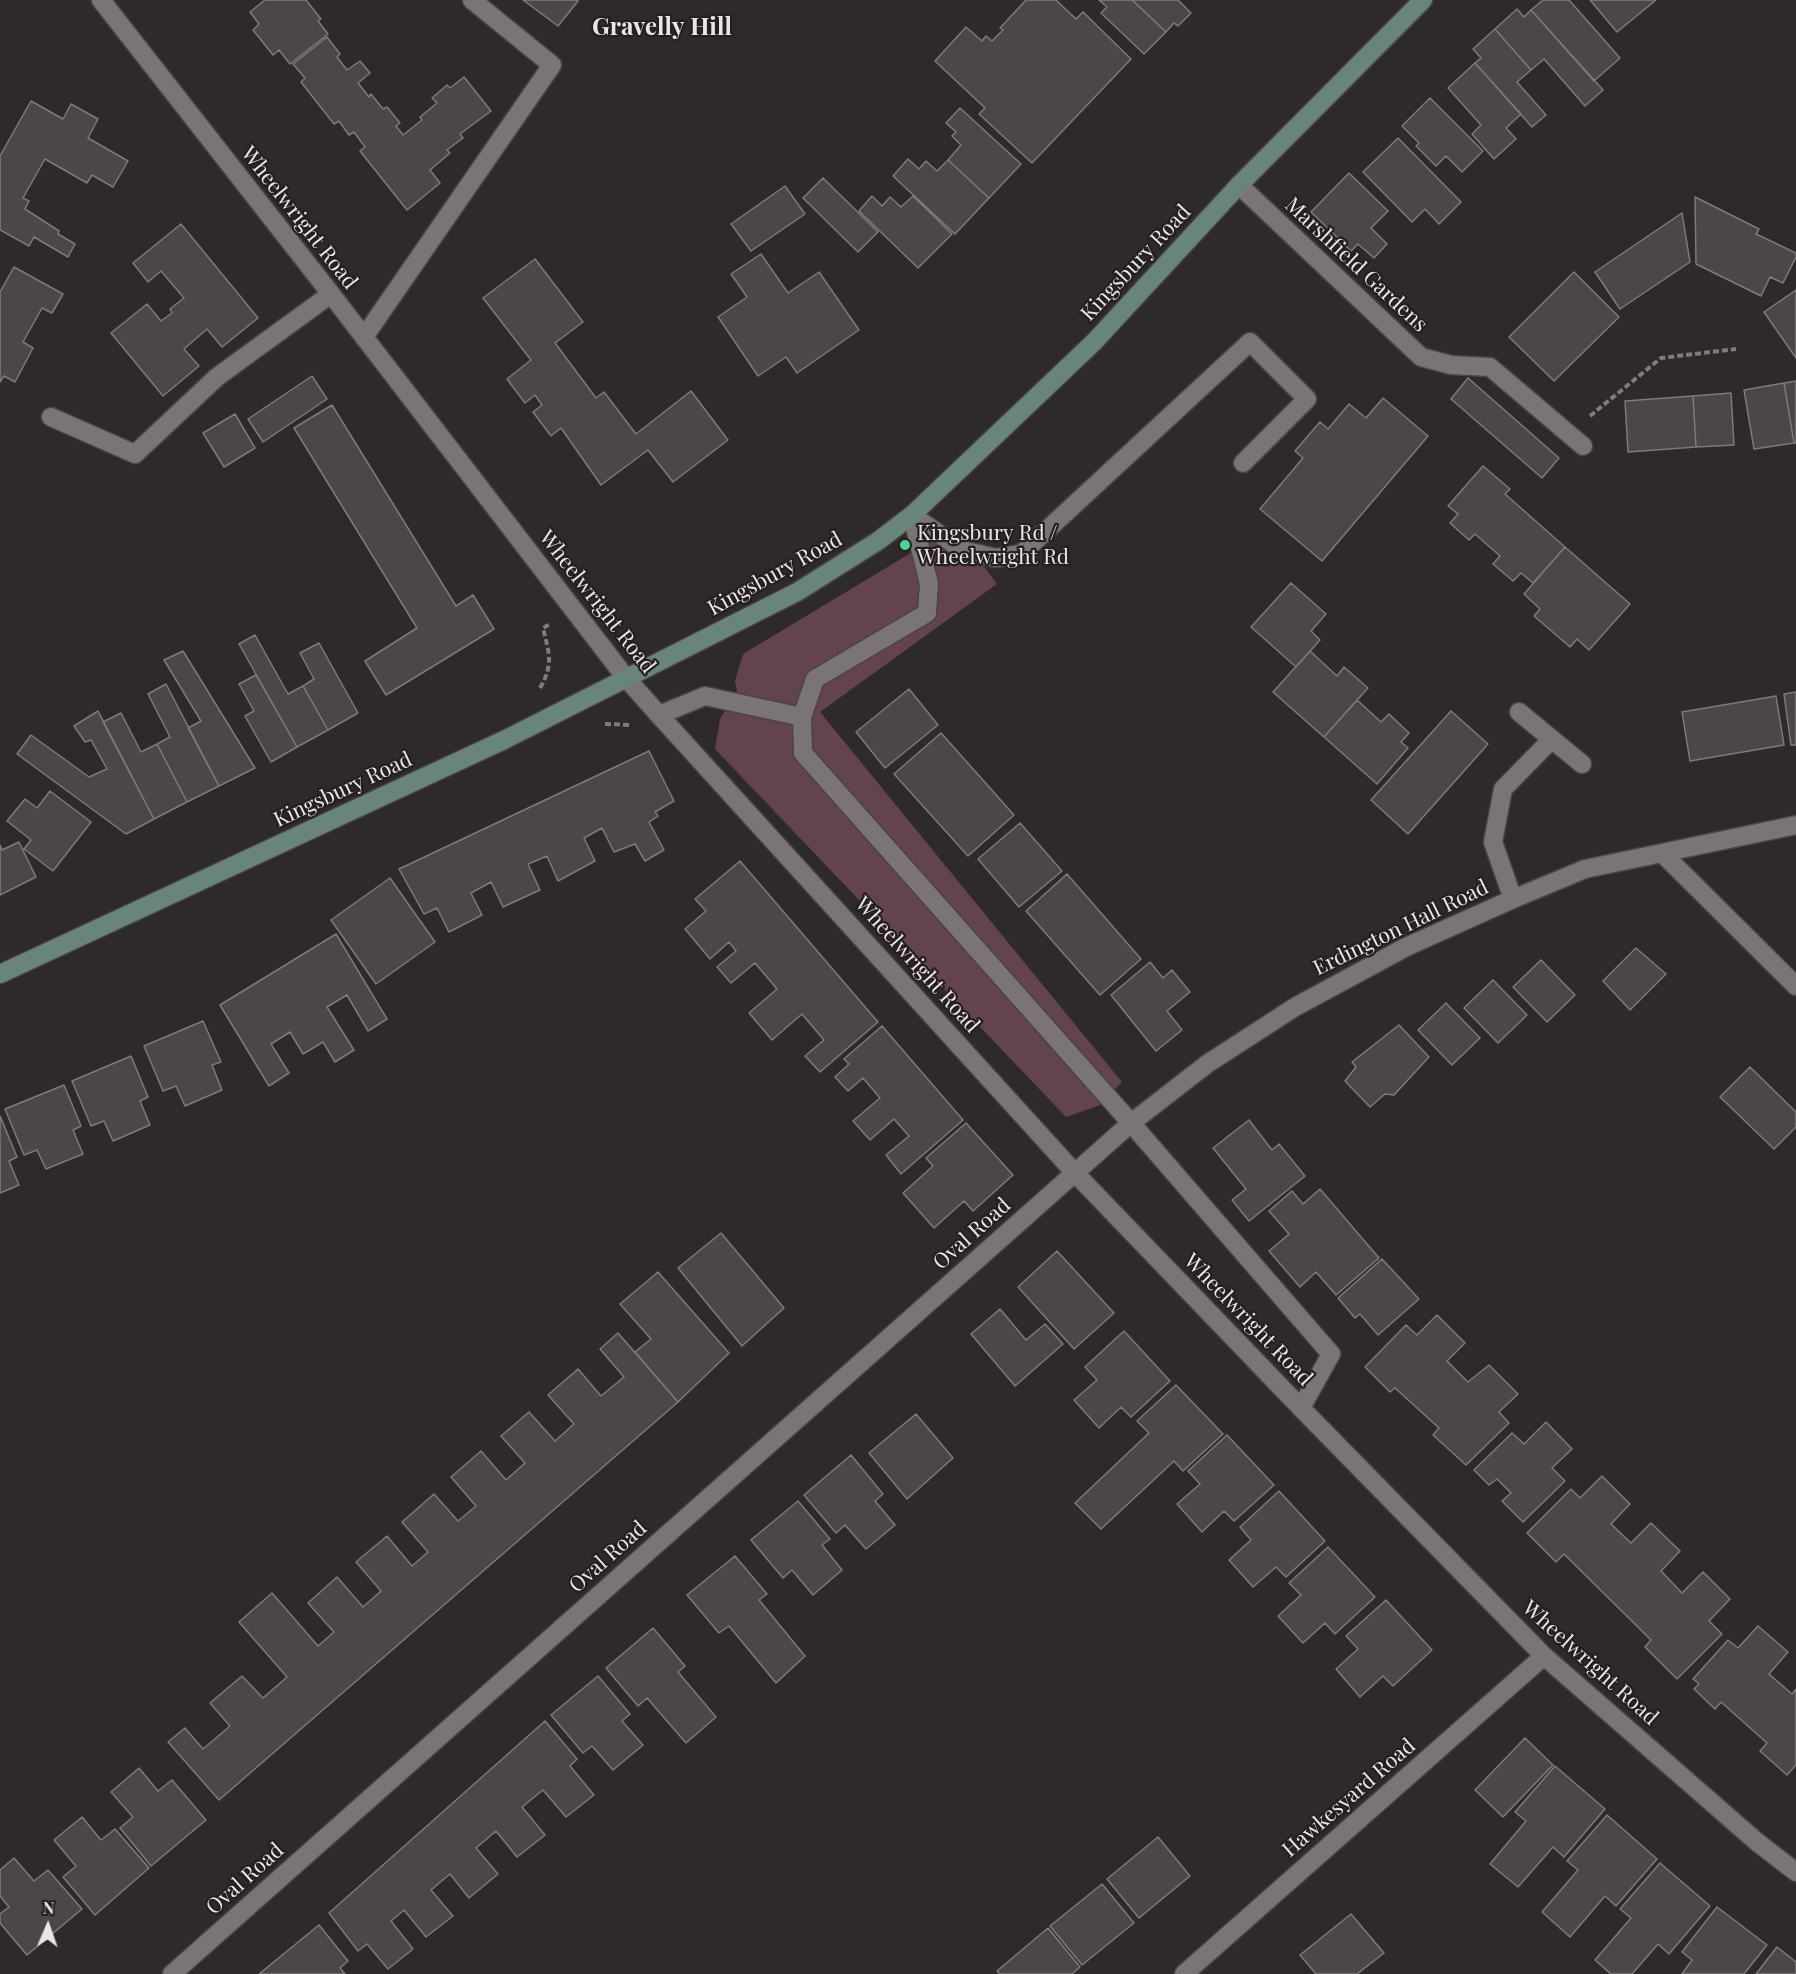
<!DOCTYPE html>
<html>
<head>
<meta charset="utf-8">
<style>
  body { margin:0 }
  #map { position:relative; width:1796px; height:1974px; overflow:hidden; background:#2e292a; font-family:"Playfair Display",serif }
  canvas { display:block }
  .north { position:absolute; left:18px; top:1896px; width:60px; height:60px; -webkit-text-stroke:4px #251f21; paint-order:stroke; rotate:2deg; font-size:16px; font-weight:700; line-height:24px; text-align:center; color:#eae6e7 }
  .north::after { content:''; display:block; margin:auto; width:21px; height:27px; background:#eae6e7; clip-path:polygon(50% 0,100% 100%,50% 72%,0 100%) }
</style>
</head>
<body>
<div id="map">
<canvas width="1796" height="1974"></canvas>
<div class="north">N</div>
</div>
<script>
const ctx = document.querySelector('canvas').getContext('2d');
ctx.lineJoin = 'round';
function fillPath(path, color) { ctx.fillStyle = color; ctx.fill(path, 'evenodd'); }
function stroke(path, color, width, dash) { ctx.strokeStyle = color; ctx.lineWidth = width; ctx.lineCap = dash ? 'butt' : 'round'; ctx.setLineDash(dash || []); ctx.stroke(path); }
function write(font, color, halo, rows, align = 'center') {
  ctx.font = font + ' "Playfair Display",serif'; ctx.lineWidth = 4.5; ctx.setLineDash([]); ctx.textBaseline = 'middle'; ctx.strokeStyle = halo; ctx.fillStyle = color; for (const [text, x, y, turn = 0] of rows) {
    ctx.save(); ctx.translate(x, y); ctx.rotate((+turn || 0) * Math.PI / 180); ctx.textAlign = isNaN(turn) ? turn : align; if (halo) ctx.strokeText(text, 0, 0); ctx.fillText(text, 0, 0); ctx.restore();
  }
}
fillPath(new Path2D(`
  M954,527L997,584L820,712L1122,1082L1100,1105L1066,1117L715,749L720,719L737,691L735,681L743,654Z`), '#62434f');
const building = new Path2D(`
  M265,0H306L321,19L318,21L328,34L290,64L279,50L273,55L253,30L259,24L250,12Z
  M523,0H576L578,1L558,26Z
  M1026,0H1056L1076,19L1083,12L1131,59L1032,163L979,114L985,108L935,61L966,27L982,41L986,36L992,41L1003,30L1000,28Z
  M1099,0H1132L1166,32L1144,54L1101,13L1107,7Z
  M1132,0H1178L1191,13L1178,26L1174,23L1166,32Z
  M1543,0H1569L1620,58L1594,81L1531,10Z
  M1590,0H1656L1617,32Z
  M1517,9L1524,17L1531,10L1603,90L1585,106L1544,59L1531,70L1495,29Z
  M1495,29L1531,70L1517,82L1546,115L1532,127L1475,63L1481,58L1473,49Z
  M327,37L340,54L337,57L347,70L360,61L370,73L358,83L369,97L371,94L383,109L387,107L400,123L396,126L403,135L422,120L420,117L437,103L432,98L447,85L450,88L464,77L491,111L460,134L463,138L447,150L450,153L430,170L440,183L407,210L360,151L365,147L354,132L349,135L339,121L334,124L301,82L305,78L293,64Z
  M1475,63L1521,114L1506,128L1516,139L1494,159L1472,134L1481,125L1448,88Z
  M1430,98L1483,151L1462,172L1446,156L1436,166L1416,146L1419,143L1402,126Z
  M31,101L63,119L71,104L98,119L88,138L128,161L113,187L92,175L87,183L45,159L23,198L29,201L25,209L59,231L58,234L75,244L68,257L34,237L29,246L0,230V156Z
  M960,108L1021,164L989,198L948,160L961,145L952,136L956,132L946,123Z
  M1398,138L1461,202L1439,224L1425,209L1412,222L1363,172Z
  M908,159L919,169L926,161L937,171L948,160L989,198L955,234L893,176Z
  M1349,173L1388,211L1371,228L1387,244L1374,258L1358,244L1351,251L1311,212Z
  M823,178L878,232L858,252L803,198Z
  M785,186L805,214L751,251L731,224Z
  M872,196L882,206L890,197L901,207L913,196L952,234L918,268L859,211Z
  M1695,197L1759,229L1756,234L1796,253V257L1783,283L1770,277L1761,296L1696,264Z
  M1682,213L1690,262L1620,309L1595,272Z
  M181,224L258,318L222,347L207,329L184,349L199,366L163,396L111,333L147,304L161,321L172,313L170,309L184,298L161,271L148,282L133,263Z
  M761,254L788,293L819,272L859,330L797,373L786,357L758,376L718,317L747,297L731,274Z
  M535,259L583,322L555,343L596,398L604,392L636,434L691,391L728,440L673,482L648,450L601,485L561,428L551,436L533,412L542,405L535,395L525,403L507,379L531,360L483,298Z
  M14,267L63,294L52,313L42,308L23,342L33,348L15,382L4,376L0,382V292Z
  M1574,272L1619,317L1554,381L1509,337Z
  M1796,290V358L1764,312Z
  M312,376L327,399L263,442L248,419Z
  M1468,378L1559,458L1542,478L1451,399Z
  M1796,381V443H1794L1784,383Z
  M1784,383L1794,443L1754,449L1744,390Z
  M1731,393L1734,445L1696,447L1693,396Z
  M1693,396L1696,447L1628,452L1625,401Z
  M1383,398L1428,436L1322,561L1260,509L1303,458L1295,451L1320,422L1328,429L1349,404L1366,418Z
  M332,405L456,606L473,595L494,629L386,695L365,661L417,628L294,428Z
  M235,414L255,448L224,467L203,433Z
  M1483,466L1510,489L1505,494L1565,547L1533,583L1521,573L1513,581L1493,564L1500,556L1475,534L1469,540L1450,523L1458,514L1448,506Z
  M1565,547L1630,604L1589,650L1577,639L1570,647L1534,616L1540,609L1524,594Z
  M1291,583L1326,614L1311,631L1320,640L1296,667L1251,627Z
  M255,635L288,694L303,686L328,730L297,747L239,644Z
  M319,643L358,713L328,730L303,686L314,679L300,653Z
  M183,651L255,768L219,786L188,728L201,721L164,660Z
  M1310,651L1337,676L1344,667L1368,688L1324,737L1273,692Z
  M256,675L297,747L271,762L245,716L254,711L239,684Z
  M166,684L219,786L187,802L157,744L170,737L148,694Z
  M909,689L938,725L885,768L856,732Z
  M1796,692V745H1791L1784,694Z
  M1776,696L1784,745L1690,761L1682,712Z
  M1357,700L1381,722L1389,714L1409,733L1401,742L1408,748L1377,784L1324,737Z
  M98,711L154,819L126,834L17,754L31,735L89,777L107,769L91,740L85,742L74,726Z
  M1451,711L1488,744L1408,834L1371,800Z
  M121,713L141,752L157,744L187,802L154,819L103,722Z
  M941,733L1014,815L968,856L894,774Z
  M649,751L674,801L655,812L658,816L649,822L664,850L645,861L635,844L614,852L602,828L584,838L595,861L558,881L547,856L528,864L540,890L503,907L491,882L471,893L482,915L449,932L437,908L424,914L399,869Z
  M50,791L91,822L53,871L24,849L31,840L7,821L25,799L37,808Z
  M1020,823L1062,871L1019,907L978,859Z
  M19,842L36,877L0,895V845L2,850Z
  M740,861L878,1022L820,1072L805,1056L824,1040L802,1014L772,1040L749,1013L777,989L755,963L731,983L717,967L736,951L729,942L710,959L685,929L706,911L695,899Z
  M1067,874L1141,959L1100,995L1026,911Z
  M390,878L435,942L376,984L331,920Z
  M336,934L387,1019L368,1031L347,995L327,1007L354,1050L335,1062L323,1042L303,1054L290,1032L271,1044L289,1073L269,1086L220,1005Z
  M1636,948L1666,974L1630,1010L1603,981Z
  M1541,960L1575,995L1547,1022L1513,987Z
  M1150,962L1163,978L1172,970L1190,992L1167,1011L1182,1030L1156,1051L1111,995Z
  M1493,980L1527,1015L1498,1043L1464,1008Z
  M1446,1003L1480,1038L1452,1065L1418,1030Z
  M203,1021L221,1062L212,1065L222,1090L185,1106L176,1086L163,1091L144,1046Z
  M1399,1025L1429,1057L1394,1095L1385,1094L1370,1107L1345,1081L1356,1067L1352,1062Z
  M882,1026L963,1120L901,1174L886,1155L909,1136L894,1119L870,1140L853,1121L880,1098L863,1078L848,1091L835,1077L849,1064L844,1059Z
  M131,1056L148,1097L140,1101L150,1125L113,1141L104,1121L91,1126L72,1081Z
  M1750,1067L1796,1112V1127L1774,1149L1720,1097Z
  M64,1085L81,1126L73,1130L83,1154L46,1169L37,1150L24,1155L5,1109Z
  M0,1116L17,1157L9,1161L19,1185L0,1193Z
  M1249,1120L1272,1150L1279,1144L1305,1176L1249,1221L1232,1200L1246,1189L1213,1148Z
  M966,1123L1013,1175L973,1211L964,1201L934,1228L903,1193L933,1166L926,1158Z
  M1320,1189L1379,1258L1336,1295L1316,1272L1300,1287L1269,1251L1289,1234L1269,1211L1292,1191L1303,1204Z
  M721,1233L784,1308L742,1346L678,1268Z
  M1057,1251L1114,1313L1074,1349L1018,1287Z
  M1382,1259L1419,1299L1378,1335L1360,1314L1355,1318L1338,1298Z
  M658,1272L729,1353L678,1402L635,1352L651,1339L620,1304Z
  M1000,1309L1026,1340L1045,1324L1063,1344L1015,1386L971,1334Z
  M1437,1315L1465,1343L1447,1361L1468,1382L1489,1365L1518,1394L1499,1412L1509,1423L1466,1465L1433,1435L1439,1428L1395,1388L1390,1392L1365,1367L1406,1325L1417,1335Z
  M1124,1331L1170,1381L1131,1417L1121,1407L1099,1428L1074,1400L1097,1380L1085,1367Z
  M618,1333L678,1402L219,1800L168,1742L185,1728L203,1749L230,1726L210,1703L242,1676L263,1698L287,1677L239,1622L272,1593L318,1646L334,1632L308,1603L337,1577L363,1607L381,1591L356,1562L387,1536L412,1566L428,1552L402,1522L434,1494L458,1521L476,1506L451,1477L481,1451L506,1480L525,1463L501,1436L529,1412L555,1441L574,1424L548,1395L578,1369L601,1396L624,1377L600,1349Z
  M1176,1385L1223,1434L1183,1471L1174,1461L1101,1529L1075,1503L1149,1433L1137,1421Z
  M916,1414L953,1458L907,1499L869,1453Z
  M1546,1422L1572,1449L1552,1468L1565,1481L1523,1522L1502,1501L1511,1493L1497,1479L1489,1485L1474,1470L1512,1433L1524,1444Z
  M1227,1435L1274,1485L1234,1521L1224,1511L1202,1532L1177,1504L1200,1484L1188,1471Z
  M851,1455L883,1494L875,1501L895,1525L866,1549L845,1525L836,1533L804,1495Z
  M1602,1476L1630,1504L1611,1524L1631,1543L1651,1523L1680,1551L1661,1571L1682,1593L1703,1572L1730,1599L1709,1621L1722,1634L1677,1679L1645,1647L1651,1640L1564,1554L1556,1562L1527,1533L1571,1489L1580,1498Z
  M1279,1491L1325,1541L1286,1577L1276,1567L1253,1587L1229,1560L1251,1540L1240,1527Z
  M798,1501L830,1539L822,1545L842,1570L813,1595L792,1570L783,1578L751,1540Z
  M1328,1547L1375,1597L1335,1634L1325,1623L1303,1643L1278,1616L1301,1595L1289,1583Z
  M735,1556L767,1594L759,1600L805,1656L776,1683L729,1626L719,1633L687,1595Z
  M1386,1600L1432,1650L1393,1686L1383,1676L1360,1697L1336,1669L1358,1649L1346,1636Z
  M1758,1626L1788,1652L1769,1674L1792,1694L1796,1689V1765L1787,1775L1760,1751L1767,1743L1721,1702L1715,1709L1694,1689L1699,1684L1693,1679L1728,1640L1738,1648Z
  M653,1628L685,1666L678,1672L716,1717L686,1743L647,1698L638,1706L606,1668Z
  M598,1676L630,1714L622,1721L643,1745L613,1770L592,1746L583,1753L551,1715Z
  M545,1721L577,1759L570,1766L594,1795L566,1817L543,1790L522,1807L545,1835L517,1857L496,1831L476,1848L498,1874L469,1898L450,1874L431,1890L453,1916L426,1937L404,1910L391,1921L413,1949L388,1969L367,1944L358,1951L329,1913Z
  M1525,1738L1553,1765L1503,1817L1475,1790Z
  M1555,1766L1605,1809L1564,1857L1553,1847L1518,1887L1490,1864L1526,1821L1515,1812Z
  M139,1768L158,1791L172,1780L206,1820L151,1866L120,1828L133,1817L111,1792Z
  M1607,1815L1657,1859L1616,1906L1605,1896L1570,1937L1542,1912L1578,1870L1567,1861Z
  M82,1817L101,1840L115,1829L149,1868L95,1915L63,1877L76,1866L54,1840Z
  M1158,1837L1190,1876L1139,1918L1107,1879Z
  M14,1858L34,1881L48,1870L82,1909L27,1955L0,1923V1914L9,1907L0,1896V1870Z
  M1660,1863L1710,1906L1669,1954L1658,1944L1632,1974H1611L1595,1960L1631,1918L1620,1909Z
  M1102,1884L1134,1923L1082,1965L1050,1926Z
  M1717,1907L1767,1945L1744,1974H1682L1692,1960L1682,1952Z
  M1351,1914L1384,1953L1357,1974H1316L1300,1955Z
  M319,1925L348,1961L340,1968L345,1974H259Z
  M1048,1928L1080,1967L1072,1974H1000L997,1971Z
  M1777,1947L1796,1962V1974H1756Z`);
fillPath(building, '#4d4648');
stroke(building, '#80797b', 1.5);
const lane = new Path2D(`
  M364,337L552,65L472,0
  M51,417L135,454L217,377L331,294
  M912,515L929,584L927,613L815,679L802,717L803,753L1131,1123L1331,1354L1301,1408
  M912,515L962,550L996,558L1021,554L1250,342L1307,399L1243,463
  M1519,712L1582,764
  M659,715L705,696L802,717
  M1513,899L1493,842L1503,789L1552,739`);
const street = new Path2D(`
  M101,0L331,294L626,678L659,715L1075,1173L1301,1408L1544,1656L1757,1842L1796,1872
  M1239,185L1421,357L1451,365L1490,367L1583,446
  M1662,853L1796,986
  M172,1974L1131,1123L1207,1064L1295,1007L1406,947L1513,899L1585,869L1796,825
  M1184,1974L1544,1656`);
const secondary = new Path2D(`
  M0,974L504,740L797,592L878,541L912,515L1094,342L1239,185L1423,0`);
stroke(lane, '#494446', 21);
stroke(street, '#494446', 21);
stroke(secondary, '#494446', 21);
stroke(new Path2D(`
  M1590,416L1661,358L1736,349
  M540,688C554,664 549,653 543,628L550,624
  M605,724L630,725`), '#807b7c', 4, [6, 3]);
stroke(lane, '#7b7476', 18);
stroke(street, '#7b7476', 18);
stroke(secondary, '#698478', 18);
for (const [x, y, r, color] of [
  [905,545,6,"#4fd399"]
]) { const dot = new Path2D(); dot.arc(x, y, r, 0, 2 * Math.PI); ctx.fillStyle = color; ctx.fill(dot); stroke(dot, '#251f21', 2); }
write('21px', '#eae6e7', '#251f21', [
  ["Wheelwright Road",299,218,52],
  ["Kingsbury Road",1136,263,-47],
  ["Marshfield Gardens",1356,265,43],
  ["Kingsbury Road",775,574,-29],
  ["Wheelwright Road",597,602,52],
  ["Kingsbury Road",343,790,-25],
  ["Erdington Hall Road",1401,928,-26],
  ["Wheelwright Road",917,965,48],
  ["Oval Road",972,1234,-42],
  ["Wheelwright Road",1248,1320,46],
  ["Oval Road",608,1557,-42],
  ["Wheelwright Road",1590,1663,42],
  ["Hawkesyard Road",1349,1798,-41],
  ["Oval Road",245,1879,-42]
]);
write('21px', '#eae6e7', '#251f21', [
  ["Kingsbury Rd /",917,533],
  ["Wheelwright Rd",917,557]
], 'left');
write('bold 24px', '#eae6e7', '#251f21', [
  ["Gravelly Hill",662,28]
]);
</script>
</body>
</html>
